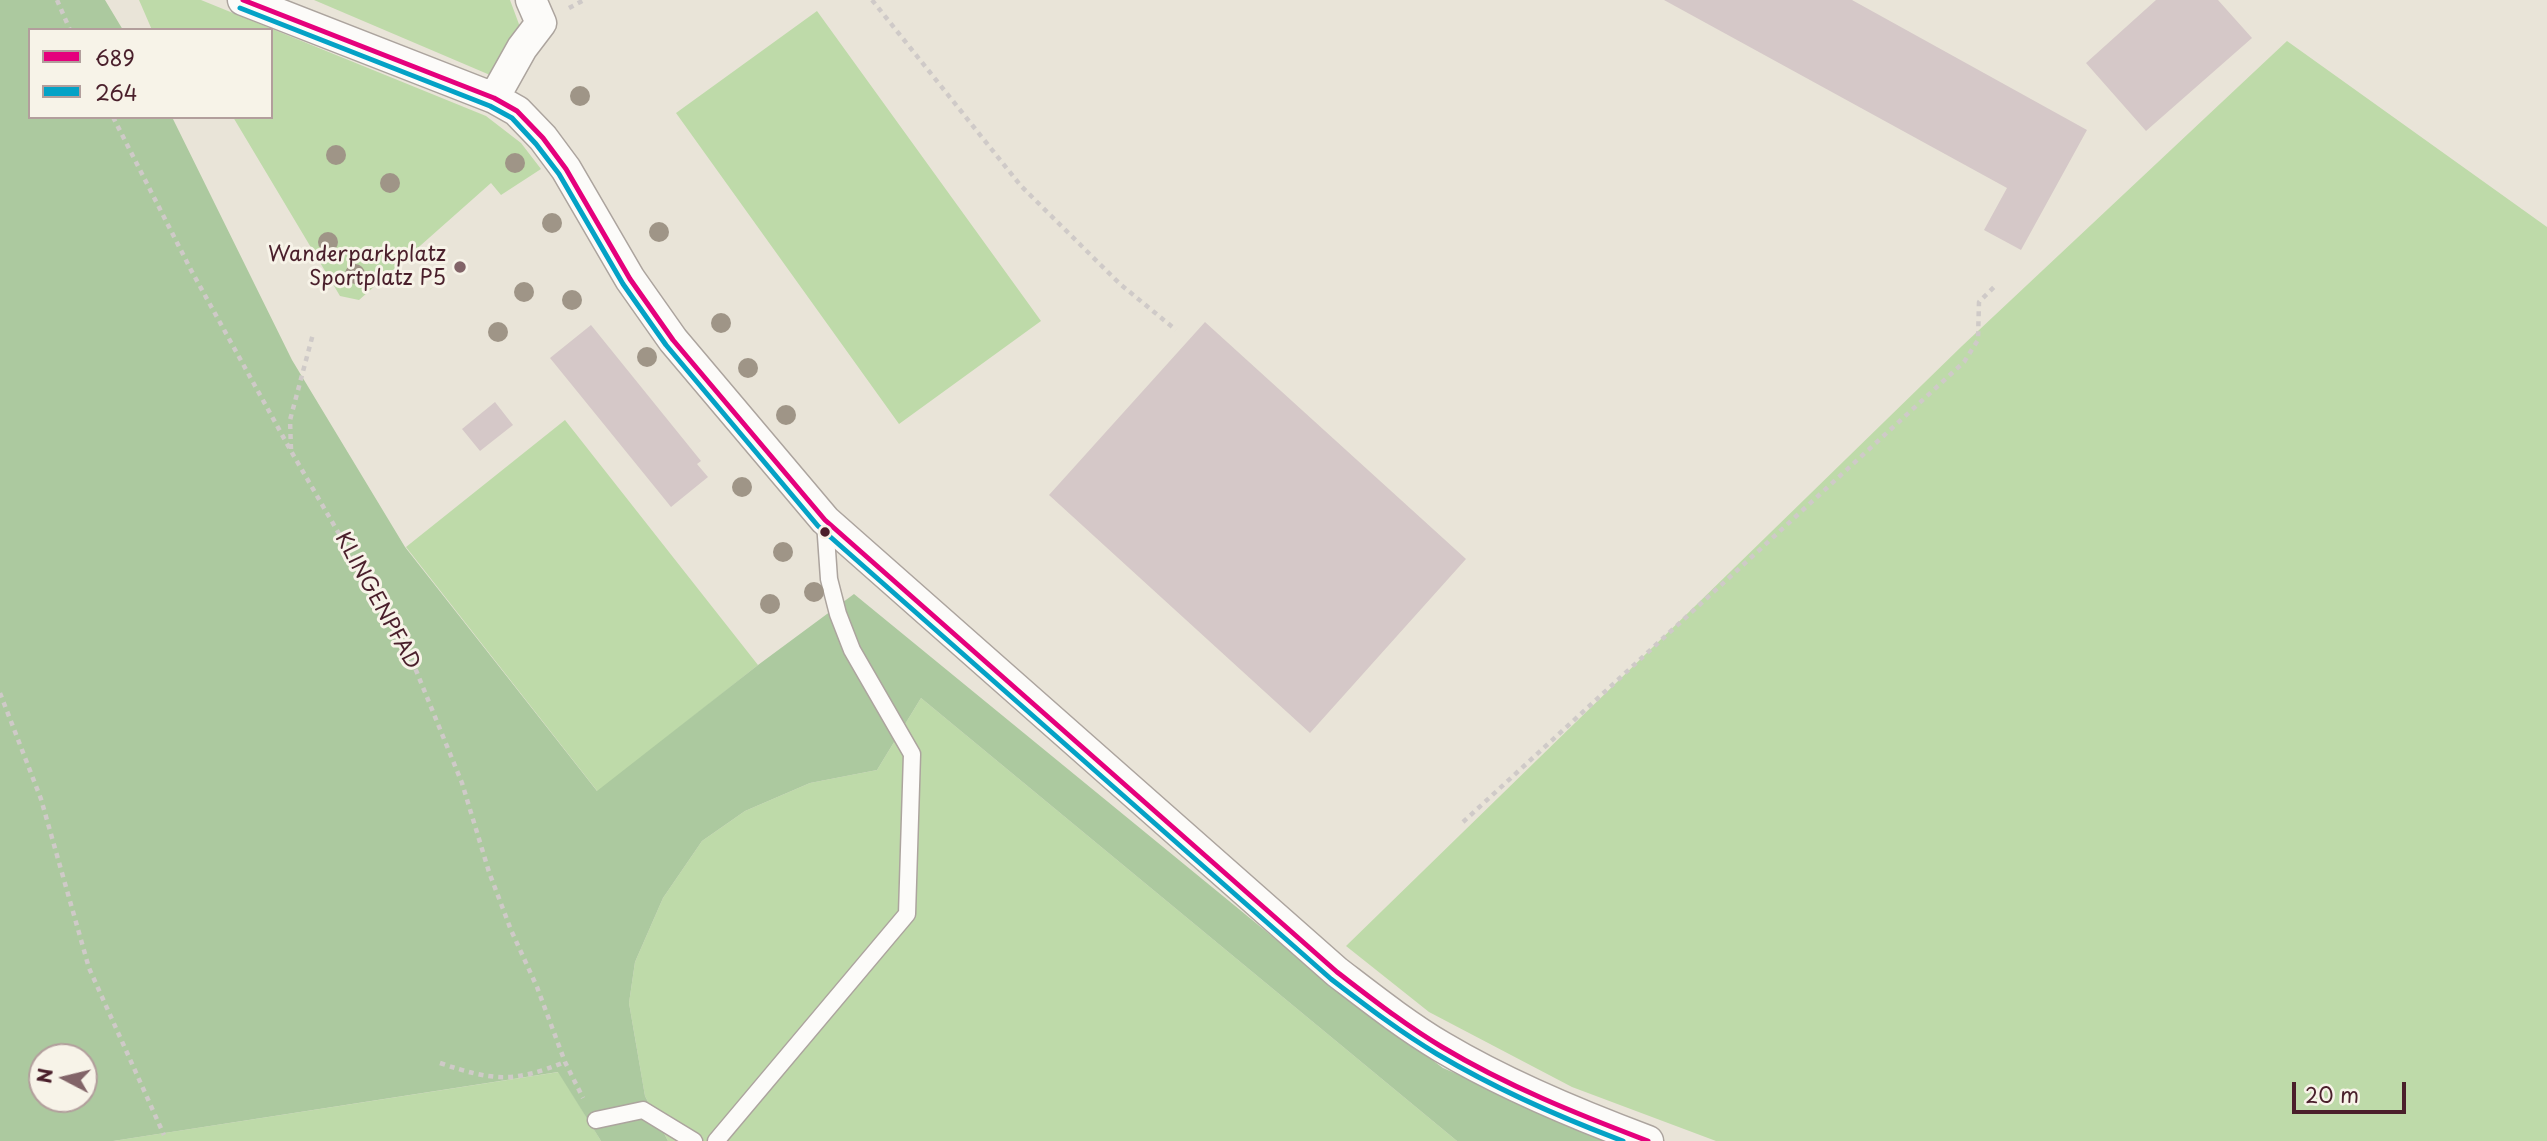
<!DOCTYPE html>
<html>
<head>
<meta charset="utf-8">
<style>
  body { margin:0 }
  #map { position:relative; width:2547px; height:1141px; overflow:hidden; background:#e9e4d8; font-family:"Playpen Sans",sans-serif }
  canvas { display:block }
  .legend { position:absolute; left:28px; top:28px; width:245px; height:91px; box-sizing:border-box; background:#f7f3e8; border:2px solid #b29e9c; margin:0; padding:9px 12px; list-style:none; font-size:21px; color:#4a1f2b }
  .legend li { display:flex; align-items:center; gap:14px; height:35px }
  .legend b { width:35px; border:2px solid #b29e9c }
  .north { position:absolute; left:28px; top:1043px; width:70px; height:70px; box-sizing:border-box; background:#f7f3e8; border:2px solid #b29e9c; border-radius:50%; rotate:277deg; font-size:19px; font-weight:700; line-height:28px; text-align:center; color:#4a1f2b }
  .north::after { content:''; display:block; margin:auto; width:24px; height:32px; background:#826468; clip-path:polygon(50% 0,100% 100%,50% 72%,0 100%) }
  .scale { position:absolute; left:2292px; top:1082px; width:114px; height:32px; box-sizing:border-box; border:4px solid #4a1f2b; border-top:0; padding-left:9px; font-size:21px; line-height:24px; white-space:nowrap; color:#4a1f2b; -webkit-text-stroke:5px #f7f3e8; paint-order:stroke }
</style>
</head>
<body>
<div id="map">
<canvas width="2547" height="1141"></canvas>
<ul class="legend">
<li><b style="height:9px;background:#e5007d"></b>689</li>
<li><b style="height:9px;background:#04a2c6"></b>264</li>
</ul>
<div class="north">N</div>
<div class="scale">20 m</div>
</div>
<script>
const ctx = document.querySelector('canvas').getContext('2d');
ctx.lineJoin = 'round';
function fillPath(path, color) { ctx.fillStyle = color; ctx.fill(path, 'evenodd'); }
function stroke(path, color, width, dash) { ctx.strokeStyle = color; ctx.lineWidth = width; ctx.lineCap = dash ? 'butt' : 'round'; ctx.setLineDash(dash || []); ctx.stroke(path); }
function write(font, color, halo, rows, align = 'center') {
  ctx.font = font + ' "Playpen Sans",sans-serif'; ctx.lineWidth = 6; ctx.setLineDash([]); ctx.textBaseline = 'middle'; ctx.strokeStyle = halo; ctx.fillStyle = color; for (const [text, x, y, turn = 0] of rows) {
    ctx.save(); ctx.translate(x, y); ctx.rotate((+turn || 0) * Math.PI / 180); ctx.textAlign = isNaN(turn) ? turn : align; if (halo) ctx.strokeText(text, 0, 0); ctx.fillText(text, 0, 0); ctx.restore();
  }
}
fillPath(new Path2D(`
  M139,0H201L486,116L521,143L541,169L501,195L491,183L359,300L340,296L233,117H271V30H152Z
  M314,0H510L523,35L490,75Z
  M817,11L1041,321L899,424L676,113Z
  M2287,41L2547,227V1141H1716L1572,1087L1429,1012L1346,946L1962,346Z
  M565,420L758,665L598,792L406,547Z
  M921,698L1457,1141H668L645,1096L629,1003L635,962L663,898L702,841L745,811L810,783L877,770Z
  M559,1072L601,1141H113Z`), '#bedaa9');
fillPath(new Path2D(`
  M0,0H105L123,30H30V117H172L292,360L405,547L597,791L758,665L854,594L1328,982L1443,1068L1612,1141H1457L921,698L877,770L810,783L745,811L702,841L663,898L635,962L629,1003L645,1096L668,1141H601L558,1072L113,1141H0ZM42,1057H84V1099H42Z`), '#acc99f');
fillPath(new Path2D(`
  M1664,0H1852L2087,130L2021,250L1984,230L2007,188Z
  M2156,0H2218L2252,38L2146,131L2086,63Z
  M1205,322L1466,559L1310,733L1049,495Z
  M591,325L701,461L697,464L708,477L671,507L550,358Z
  M495,402L513,425L480,451L462,429Z`), '#d5c8c8');
const lane = new Path2D(`
  M596,1120L643,1110L694,1141
  M716,1141L907,914L912,754L852,650L838,614L829,579L825,522`);
const street = new Path2D(`
  M243,0L494,98L517,111L543,138L566,169L630,279L673,340L825,520L1337,972C1371,998 1405,1025 1442,1047C1506,1085 1578,1115 1648,1141
  M494,98L522,48L541,23L531,0`);
stroke(lane, '#aca49e', 19);
stroke(street, '#aca49e', 33);
stroke(new Path2D(`
  M57,0L70,30
  M872,0L1021,186L1120,284L1176,330
  M569,8L584,0
  M113,117L191,270L291,451L411,658L462,783L489,872L511,930L537,987L565,1062L583,1098
  M291,449L290,420L313,334
  M0,693L41,799L89,968L164,1135
  M1463,822L1964,362L1978,340L1979,302L1995,286
  M440,1063C493,1081 513,1083 565,1062`), '#cfcac8', 4.5, [5, 5]);
stroke(lane, '#fcfbf9', 16);
stroke(street, '#fcfbf9', 30);
stroke(new Path2D(`
  M243,0L494,98L517,111L543,138L566,169L630,279L673,340L825,520L1337,972C1371,998 1405,1025 1442,1047C1507,1086 1577,1114 1648,1141`), '#e5007d', 5);
stroke(new Path2D(`
  M240,8L490,106L512,118L536,144L559,174L623,284L666,345L818,526L1331,979C1365,1005 1400,1032 1437,1054C1496,1089 1559,1117 1623,1141`), '#04a2c6', 5);
ctx.fillStyle = '#9f9587';
for (const [x, y] of [
  [580,96],
  [336,155],
  [515,163],
  [390,183],
  [552,223],
  [659,232],
  [328,242],
  [355,274],
  [524,292],
  [572,300],
  [721,323],
  [498,332],
  [647,357],
  [748,368],
  [786,415],
  [742,487],
  [783,552],
  [814,592],
  [770,604]
]) { ctx.beginPath(); ctx.arc(x, y, 10, 0, 2 * Math.PI); ctx.fill(); }
for (const [x, y, r, color] of [
  [460,267,7,"#826468"],
  [825,532,6,"#4a1f2b"]
]) { const dot = new Path2D(); dot.arc(x, y, r, 0, 2 * Math.PI); ctx.fillStyle = color; ctx.fill(dot); stroke(dot, '#f7f3e8', 2.5); }
write('21px', '#4a1f2b', '#f7f3e8', [
  ["Wanderparkplatz",446,255],
  ["Sportplatz P5",446,279]
], 'right');
write('21px', '#4a1f2b', '#f7f3e8', [
  ["KLINGENPFAD",377,601,61]
]);
</script>
</body>
</html>
